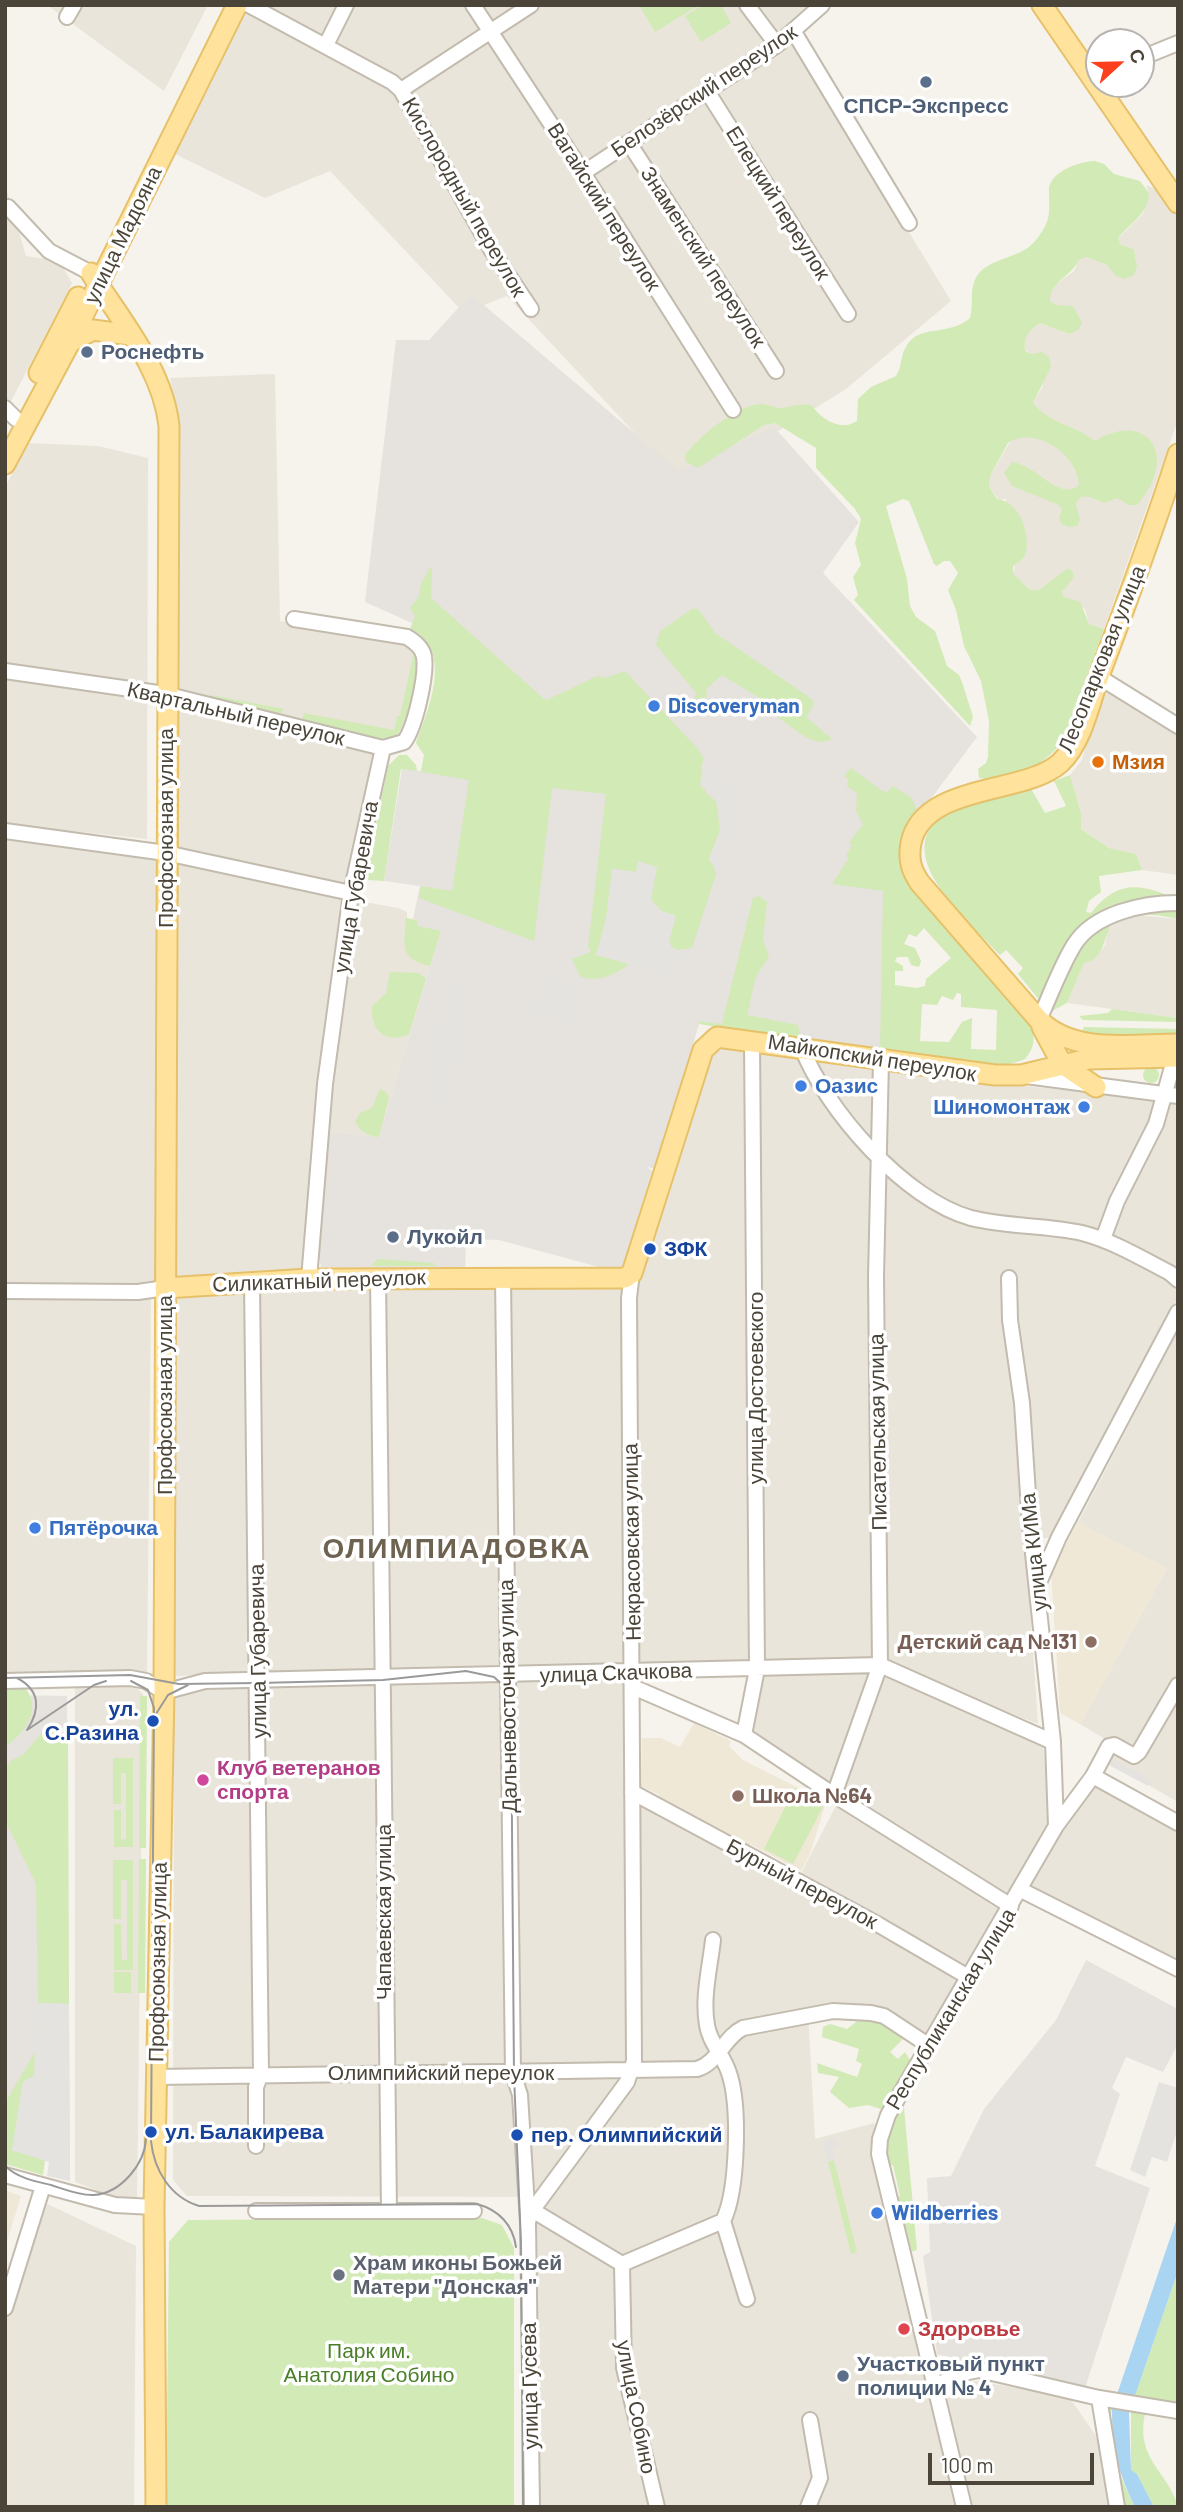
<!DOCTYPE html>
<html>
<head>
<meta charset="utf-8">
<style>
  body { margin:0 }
  #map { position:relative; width:1183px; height:2512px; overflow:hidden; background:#f6f3ec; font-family:Barlow,sans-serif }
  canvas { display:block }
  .frame { position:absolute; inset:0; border:7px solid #4b4439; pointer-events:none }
  .north { position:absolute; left:1085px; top:28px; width:70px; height:70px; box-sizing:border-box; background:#fff; border:2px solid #b7b4b0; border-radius:50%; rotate:68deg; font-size:19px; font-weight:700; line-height:28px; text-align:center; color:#4b4439 }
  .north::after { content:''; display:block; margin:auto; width:24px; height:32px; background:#fc3f1d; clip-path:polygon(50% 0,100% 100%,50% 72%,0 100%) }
  .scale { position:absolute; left:928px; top:2453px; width:166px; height:32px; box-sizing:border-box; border:4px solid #4b4439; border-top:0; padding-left:9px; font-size:21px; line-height:24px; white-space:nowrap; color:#4b4439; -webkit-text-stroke:5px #fff; paint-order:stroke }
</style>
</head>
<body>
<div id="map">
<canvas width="1183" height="2512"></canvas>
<div class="frame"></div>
<div class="north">С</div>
<div class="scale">100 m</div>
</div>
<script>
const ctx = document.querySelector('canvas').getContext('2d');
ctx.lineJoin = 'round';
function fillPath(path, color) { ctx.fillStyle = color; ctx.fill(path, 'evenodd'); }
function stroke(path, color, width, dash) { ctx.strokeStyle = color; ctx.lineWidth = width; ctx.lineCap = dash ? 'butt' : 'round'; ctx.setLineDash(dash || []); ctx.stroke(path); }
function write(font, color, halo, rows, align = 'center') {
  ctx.font = font + ' Barlow,sans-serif'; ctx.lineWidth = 7; ctx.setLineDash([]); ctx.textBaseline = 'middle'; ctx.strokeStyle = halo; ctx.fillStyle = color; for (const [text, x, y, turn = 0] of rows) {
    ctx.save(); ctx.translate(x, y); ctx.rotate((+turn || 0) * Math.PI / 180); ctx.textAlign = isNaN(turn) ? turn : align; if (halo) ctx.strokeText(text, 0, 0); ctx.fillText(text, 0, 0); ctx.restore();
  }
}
fillPath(new Path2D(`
  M47,5H208L164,91Z
  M249,5H810L786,31L951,301L846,389L686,488L507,296L464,313L330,171L265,198L173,153Z
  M5,184L26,256L59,261L72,283L5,413Z
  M1146,185L1159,190L1178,216V420L1104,629L1089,624L1085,609L1064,598L1062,592L1073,572L1068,569L1039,590H1030L1013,573L1016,562L1006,499H998L989,486L991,474L1043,386L1032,354L1025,350L1024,342L1029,330L1040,323L1069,334L1056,305L1050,301L1049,294L1055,285L1074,271L1079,260L1086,257L1107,265L1137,266L1134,249L1121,245L1118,238L1143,214L1149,193Z
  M275,374L280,621L407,643L421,659L409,728L398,740L389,743L172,691L178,418L170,378Z
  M29,443L98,446L148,458L147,839L5,824V487Z
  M1104,683L1178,728V875L1142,870L1136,854L1109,848L1081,829V813L1070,775L1082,760Z
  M171,701L377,753L349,886L170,850Z
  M5,836L159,857L157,1285L5,1287Z
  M170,859L348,896L316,1126L301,1272L171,1277Z
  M353,900L398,908L407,912V918L441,931L379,1137L324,1131Z
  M1136,915L1178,919V1018L1067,1003L1084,963L1095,958L1105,945L1108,928L1119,919Z
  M716,1044L968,1080L1178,1102V1297L1054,1538H1025L1038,1724L884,1662L636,1669L635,1289L707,1053Z
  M507,1282L623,1284L628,1667L511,1670Z
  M500,1283L503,1668L173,1676V1291Z
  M5,1297L151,1298L147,1672L5,1673Z
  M1178,1330V1802L1110,1763L1117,1746L1080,1724L1167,1568L1078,1523Z
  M876,1669L1043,1743L1050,1826L923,2037L878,2010L808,2011L815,2139L874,2123L933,2394L947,2386L976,2381L1069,2397L1096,2436L1113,2507H537L532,2197L187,2196L173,2180L174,1696L193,1687L628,1679V1796L795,1885L841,1796L749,1734L760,1673Z
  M133,1685L143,1694L137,2206L75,2182V1687Z
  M1094,1782L1178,1828V1959L1029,1887L1066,1820Z
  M41,2201L136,2246L134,2507H5V2324Z`), '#eae5da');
fillPath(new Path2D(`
  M471,294L679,471L774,427L859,522L823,573L977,737L930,800L912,816L901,836L880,1051L700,1021L665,1138L657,1136L647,1167L652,1171L621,1273L499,1240L466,1239L465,1269L321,1267L317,1248L324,1131L379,1137L441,931L418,926L417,920L413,919L420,886L384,881L402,769L421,771L438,682L437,652L412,623L365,602L396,340H429Z
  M5,1695L67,1696L70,2168L5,2148Z
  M1086,1960L1178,2009V2044L1163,2072L1126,2057L1112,2088L1120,2094L1095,2166L1150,2188L1085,2388L978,2360L966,2362L937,2354L923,2256L930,2252L927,2178L951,2176L984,2109L1056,2020Z`), '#e6e2dd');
fillPath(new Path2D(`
  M1078,1522L1167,1568L1080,1724L1060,1713L1051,1572Z
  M694,1723L731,1741L729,1746L743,1760L826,1802L810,1854L801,1871L750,1844L748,1847L658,1799L660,1795L641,1786L642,1738H661L680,1747Z
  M5,2190L21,2196L5,2248Z`), '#efe8d6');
fillPath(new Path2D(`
  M639,5H699L655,32Z
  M703,5H721L731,23L701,42L685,16Z
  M1095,161L1104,164L1114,174L1140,181L1149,193C1148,215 1131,222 1118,238L1121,245L1134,249L1137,266L1134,275L1125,279L1116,276L1107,265L1086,257L1079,260C1072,276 1049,282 1050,301L1056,305L1073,306L1082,323L1078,330L1069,334L1040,323C1029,330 1023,337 1025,351L1032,354L1042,352L1049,357L1051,367L1033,403C1050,424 1075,425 1095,441C1150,408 1179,459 1137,505H1129L1117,498L1105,503C1095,500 1080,489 1076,505L1080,520L1077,526L1068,527L1061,524L1059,517L1062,510L1059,505L1012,486L1004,473L1012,462C1038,465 1058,502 1079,485C1078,455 1035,425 1008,443L991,474L989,486L997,499C1019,500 1032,536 1025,555C1022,561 1017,562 1013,567V573L1030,590H1039L1068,568L1073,572V578L1062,592L1064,597L1080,602L1089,624L1104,629L1064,739C1046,765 1012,783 979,778L978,769L986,763L988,757L989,721L981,681L964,646L956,610L948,590L958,573L950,561H944L937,566L934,564L909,501L903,499L886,506L907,579L910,606L916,617L935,631L947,666L959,675L963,685L973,717L970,726L854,600L858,595L853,577L861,565L855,543L861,519L855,509L816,468V448L775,423L764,425L698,468L686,462L685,455C698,437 738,404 762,404C767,404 773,407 778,408C789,408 799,403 811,405C822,419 840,432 857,421L858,399L871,387L896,376C903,366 899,354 910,341C923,326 951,335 970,318C974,304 969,288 977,276C991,255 1023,261 1039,236C1052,218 1049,211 1049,191C1048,172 1080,161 1095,161Z
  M430,568H432L431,598L543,698L547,700L597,676L605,678L625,671L699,750L704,759L701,767L706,793L716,801L720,830L710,856L716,874L692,948L677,950L670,946L668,934L674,925L651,899L657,867L636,872L613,869L606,920L596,955L629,964C618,974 594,984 580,976L572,959L591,952L588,947L606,794L552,788L534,941L419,898L421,886L452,891L469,780L421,772L424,755L416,743C428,710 455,649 410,629L415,616L410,608L419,596L421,583Z
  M692,609H698L715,633L812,699L814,705L806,717L832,739C812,750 792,725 777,717V709L722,675L706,689L707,697L697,699L694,697L697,694L656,645L660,631Z
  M414,652C426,664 406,724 396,737L374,739L302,720L304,713L394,730L397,716H400Z
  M211,695L284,709L279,715L211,699Z
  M399,755H407L416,765L417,771L401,769L384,881L367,880L365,876L388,766Z
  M851,768L882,791L887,792L893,786L912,798L917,811C836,896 1083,999 1025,1059C989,1076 919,1056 880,1051L883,891L832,884L849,858L846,856L852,845L849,843L863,824L856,812L857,793L847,786L848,779L844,776ZM924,928L951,958L926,979L925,986L916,988L895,985V971H903V966L895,961L897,957H908L911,965L919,967L921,961L915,948L904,944L909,934L916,937ZM957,993L961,994V1007L997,1010L996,1050L971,1049L972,1018L962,1022L949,1042L920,1041L922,1004L937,1005L942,996L953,1000Z
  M1070,775L1081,813V829L1109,848L1136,854L1142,870L1099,876L1101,892L1089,901L1086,912L1091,913C1117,879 1142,883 1178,900V919C1161,915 1128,910 1113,922C1105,929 1106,960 1084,963L1067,1003L1052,1011L1046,1008L1018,974L1023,968L1006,950L1000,955C966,918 873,842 962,805C983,797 1008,793 1030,787L1045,813L1066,806L1054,781Z
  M759,896L767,902L763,939L769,957L756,976L747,1015L798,1025L801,1038L839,1047L699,1024L700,1021L722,1024L753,898Z
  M406,918L417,920L418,926L441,931L430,966C399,959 404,946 406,918Z
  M390,972L419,973L426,979L409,1034C386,1045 370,1030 372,1006L386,993Z
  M1112,1009L1178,1018V1022L1083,1020L1079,1016L1108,1013Z
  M1084,1027L1178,1029V1037L1092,1036L1081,1034Z
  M1143 1075a8 8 0 1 1 16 0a8 8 0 1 1-16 0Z
  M380,1089L387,1093L389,1098L379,1137C369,1137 360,1131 355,1122L360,1113L372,1108Z
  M378,1259L434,1263L435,1266H371Z
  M5,1687L26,1689C42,1712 24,1733 5,1747Z
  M140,1696H147L146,1848H139Z
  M50,1723L63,1735L68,1733L69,2004L38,2003L36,1884L6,1822L5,1769L12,1760L23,1755Z
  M113,1758H133V1847H114V1810H121V1840L126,1839V1773H121V1804H113Z
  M795,1788L825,1803L793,1864L764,1849Z
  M139,1859H146L145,1993H138Z
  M113,1860H133V1970H114V1924H121L122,1960H127V1880H121V1919H113Z
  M114,1972H131V1993H114Z
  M876,2017L905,2037L890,2052L898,2059L905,2052L910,2060L884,2110L868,2105L849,2108L830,2092L839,2077L818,2073L817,2063L857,2077L862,2064L856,2061L859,2049L822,2037L823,2027L830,2024L847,2029L861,2018Z
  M35,2052L34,2076L12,2150L45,2160L43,2175L5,2164V2103Z
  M903,2097L917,2250L908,2253L895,2198L900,2196L893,2165L887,2166C881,2142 891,2118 903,2097Z
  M834,2160L857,2252L851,2254L828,2162Z
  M482,2218L502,2225L514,2248V2507H166L169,2242L188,2220Z
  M1178,2271V2409L1133,2401Z
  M1099,2398L1114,2400C1103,2437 1119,2475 1135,2507H1117Z
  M1131,2407L1146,2410C1133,2459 1169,2471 1178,2507H1154L1137,2474L1131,2471Z`), '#d2eab5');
fillPath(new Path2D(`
  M699,750L738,791L744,801L716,874V868L709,860L720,830L719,814L716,801L700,785L704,759Z
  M638,861L657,867L651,892L652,904L657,909L676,916L669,942L674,950H687L674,975L596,955L606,920L612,869L636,872Z
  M545,976L582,990L571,1026L531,1014Z
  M446,984L468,987L450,1106L427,1102Z
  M656,1136L665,1138L655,1169L647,1167Z
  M1111,1758L1151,1780L1148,1786L1107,1764Z
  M38,2003L69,2004L70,2181L47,2176L49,2162L12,2150L23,2081L34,2076L39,2034Z
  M1159,2082L1178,2088V2128L1167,2162L1152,2157L1145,2177L1130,2170Z
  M835,2138L838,2147L832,2149L835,2159L828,2161L823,2141Z`), '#e5e3e0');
fillPath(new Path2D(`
  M1178,2215V2271L1129,2413L1131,2470L1137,2474L1154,2507H1135C1118,2472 1112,2448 1112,2409Z`), '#a9d4f2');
const minor = new Path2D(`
  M249,5L392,82L401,90L492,251L531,309
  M473,5L583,173L733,410
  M747,5L777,45
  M67,17L74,5
  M794,32L909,223
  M326,45L346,5
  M1141,58L1178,43
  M401,90L531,5
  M707,91L848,314
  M629,143L776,371
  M583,173L777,45L822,5
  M8,207L49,251L91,273
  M5,408L16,419
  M5,671L165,694L383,748L404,742C415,728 427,675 424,657C423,648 415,642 407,637L294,619
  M1099,677L1178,726
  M5,831L166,853L351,893
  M1039,1020C1050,996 1060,968 1074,945C1094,913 1143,903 1178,903
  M802,1048C826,1110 905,1200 971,1218C1007,1227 1046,1225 1082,1233C1113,1241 1141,1258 1170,1273L1178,1280
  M1026,1076L1178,1096
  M1103,1239L1117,1201L1156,1124L1175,1057
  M378,1278L389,2211
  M503,1278L513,2073L520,2095L528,2223L532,2507
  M1009,1278L1010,1320L1022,1403L1030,1525L1053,1742L1056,1826
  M309,1279L325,1084L351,893L383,748
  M252,1282L261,2074L256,2087V2146
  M5,1291L138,1292L165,1288
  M1038,1585L1059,1537L1178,1312
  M5,1681L130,1678L146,1681L164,1692L205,1681L880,1665L1053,1742
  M633,1687L744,1735L834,1795L1011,1906
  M744,1735L757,1669L752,1040
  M1093,1776L1178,1823
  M632,1792L879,1925L970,1978
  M834,1795L880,1665L876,1277L881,1061
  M1021,1890L1178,1969
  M713,1940C710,1967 702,1998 707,2025C709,2042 724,2056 729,2073C740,2105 738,2191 723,2221L747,2299
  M156,2077L697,2069C718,2063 724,2037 743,2028L833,2011L871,2013L884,2016L928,2045
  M5,2175L115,2205L154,2207
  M527,2207L622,2264L723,2221
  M256,2211H474
  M528,2222L531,2212L627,2082L634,2061L629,1298L632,1273
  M622,2264L624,2368L657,2507
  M5,2308L43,2186
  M934,2388L957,2374L979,2370L1099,2398L1178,2411
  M1099,2398L1117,2507
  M808,2507L820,2478L810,2420
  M964,2507L879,2154L880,2139L888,2115L1056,1826L1093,1776L1109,1746L1114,1745L1134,1756L1139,1752L1178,1685`);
const major = new Path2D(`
  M1042,5L1178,203
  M91,273C121,321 163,369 169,426L164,1692L154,2207L156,2507
  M70,342L93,330L130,335
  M39,373L78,297
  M1178,454C1154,529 1127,602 1099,676C1090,702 1082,743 1060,763C1025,795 923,783 911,843C908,859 911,870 920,883L1039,1020C1074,1055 1131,1044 1178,1044
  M5,464L70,342L237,5
  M1042,1027L1062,1064L1096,1087
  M165,1288L309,1279L625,1278L632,1273L703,1050L717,1037L995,1075H1021L1088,1059L1178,1057`);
stroke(minor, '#c2bbae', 18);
stroke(major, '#e6c16a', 23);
stroke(minor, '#fff', 14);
stroke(major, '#ffe39c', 19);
stroke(new Path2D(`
  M5,1678L130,1675L179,1684L258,1683L383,1680L466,1671L494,1677L505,1687L511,1704L514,2076L521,2243L523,2507
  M17,1678C40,1690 41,1709 27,1730
  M131,1681L148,1690L154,1708L151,2141C154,2170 170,2197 199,2206L477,2204C499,2210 513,2225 516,2247
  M154,1717L168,1695L188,1685
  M27,1730L94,1685L106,1681
  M5,2166C18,2178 34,2181 51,2185C64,2189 80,2196 94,2195C121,2193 145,2164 146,2138`), '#9a9a9a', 2);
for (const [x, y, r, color] of [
  [926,82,7,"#5c6f8a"],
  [87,352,7,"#5c6f8a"],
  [654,706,7,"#3f7fe0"],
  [1098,762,7,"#e8710a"],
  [801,1086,7,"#3f7fe0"],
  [1084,1107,7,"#3f7fe0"],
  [393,1237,7,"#5c6f8a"],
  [650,1249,7,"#1a4fb4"],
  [35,1528,7,"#3f7fe0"],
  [1091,1642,7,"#8d6e63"],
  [153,1721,7,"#1a4fb4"],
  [203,1780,7,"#d1479c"],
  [738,1796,7,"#8d6e63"],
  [151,2132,7,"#1a4fb4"],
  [517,2135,7,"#1a4fb4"],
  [877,2213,7,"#3f7fe0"],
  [339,2275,7,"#6b7280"],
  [904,2329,7,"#e0444e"],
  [843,2376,7,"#5c6f8a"]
]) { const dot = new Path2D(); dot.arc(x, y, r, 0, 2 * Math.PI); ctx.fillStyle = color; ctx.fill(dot); stroke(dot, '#fff', 2.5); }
write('21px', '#4b4439', '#fff', [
  ["Белозёрский переулок",704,91,-34],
  ["Кислородный переулок",464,197,60],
  ["Елецкий переулок",778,203,58],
  ["Вагайский переулок",604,207,58],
  ["улица Мадояна",123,235,-64],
  ["Знаменский переулок",703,257,57],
  ["Лесопарковая улица",1102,659,-68],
  ["Квартальный переулок",236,714,13],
  ["Профсоюзная улица",166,828,-90],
  ["улица Губаревича",356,887,-80],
  ["Майкопский переулок",872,1058,9],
  ["Силикатный переулок",319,1281,-2],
  ["улица Достоевского",756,1388,-90],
  ["Профсоюзная улица",165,1395,-90],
  ["Писательская улица",878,1432,-91],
  ["Некрасовская улица",632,1542,-91],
  ["улица КИМа",1034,1552,-96],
  ["улица Губаревича",258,1651,-91],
  ["улица Скачкова",616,1673,-2],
  ["Дальневосточная улица",508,1696,-91],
  ["Бурный переулок",802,1884,28],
  ["Чапаевская улица",384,1912,-90],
  ["Профсоюзная улица",158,1962,-89],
  ["Республиканская улица",951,2009,-59],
  ["Олимпийский переулок",441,2073],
  ["улица Гусева",530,2386,-91],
  ["улица Собино",636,2407,79]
]);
write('bold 21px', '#4e5e75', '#fff', [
  ["СПСР-Экспресс",926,106,"center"],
  ["Роснефть",101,352],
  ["Лукойл",407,1237],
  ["Участковый пункт",857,2364],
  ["полиции № 4",857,2388]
], 'left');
write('bold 21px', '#366cbe', '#fff', [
  ["Discoveryman",668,706],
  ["Оазис",815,1086],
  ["Шиномонтаж",1070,1107,"right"],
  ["Пятёрочка",49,1528],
  ["Wildberries",891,2213]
], 'left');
write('bold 21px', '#c56008', '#fff', [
  ["Мзия",1112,762]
], 'left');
write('bold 21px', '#164399', '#fff', [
  ["ЗФК",664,1249],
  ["ул.",139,1709,"right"],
  ["С.Разина",139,1733,"right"],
  ["ул. Балакирева",165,2132],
  ["пер. Олимпийский",531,2135]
], 'left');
write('bold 21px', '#785e54', '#fff', [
  ["Детский сад №131",1077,1642],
  ["Школа №64",752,1796,"left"]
], 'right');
write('bold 21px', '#b23c85', '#fff', [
  ["Клуб ветеранов",217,1768],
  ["спорта",217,1792]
], 'left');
write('bold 21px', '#5b616d', '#fff', [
  ["Храм иконы Божьей",353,2263],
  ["Матери \"Донская\"",353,2287]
], 'left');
write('bold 21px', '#be3a42', '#fff', [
  ["Здоровье",918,2329]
], 'left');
write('21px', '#4a7f2a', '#fff', [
  ["Парк им.",369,2351],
  ["Анатолия Собино",369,2375]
]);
ctx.letterSpacing = '2px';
write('bold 28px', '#6e6250', '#fff', [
  ["ОЛИМПИАДОВКА",457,1549]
]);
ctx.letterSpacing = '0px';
</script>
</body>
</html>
